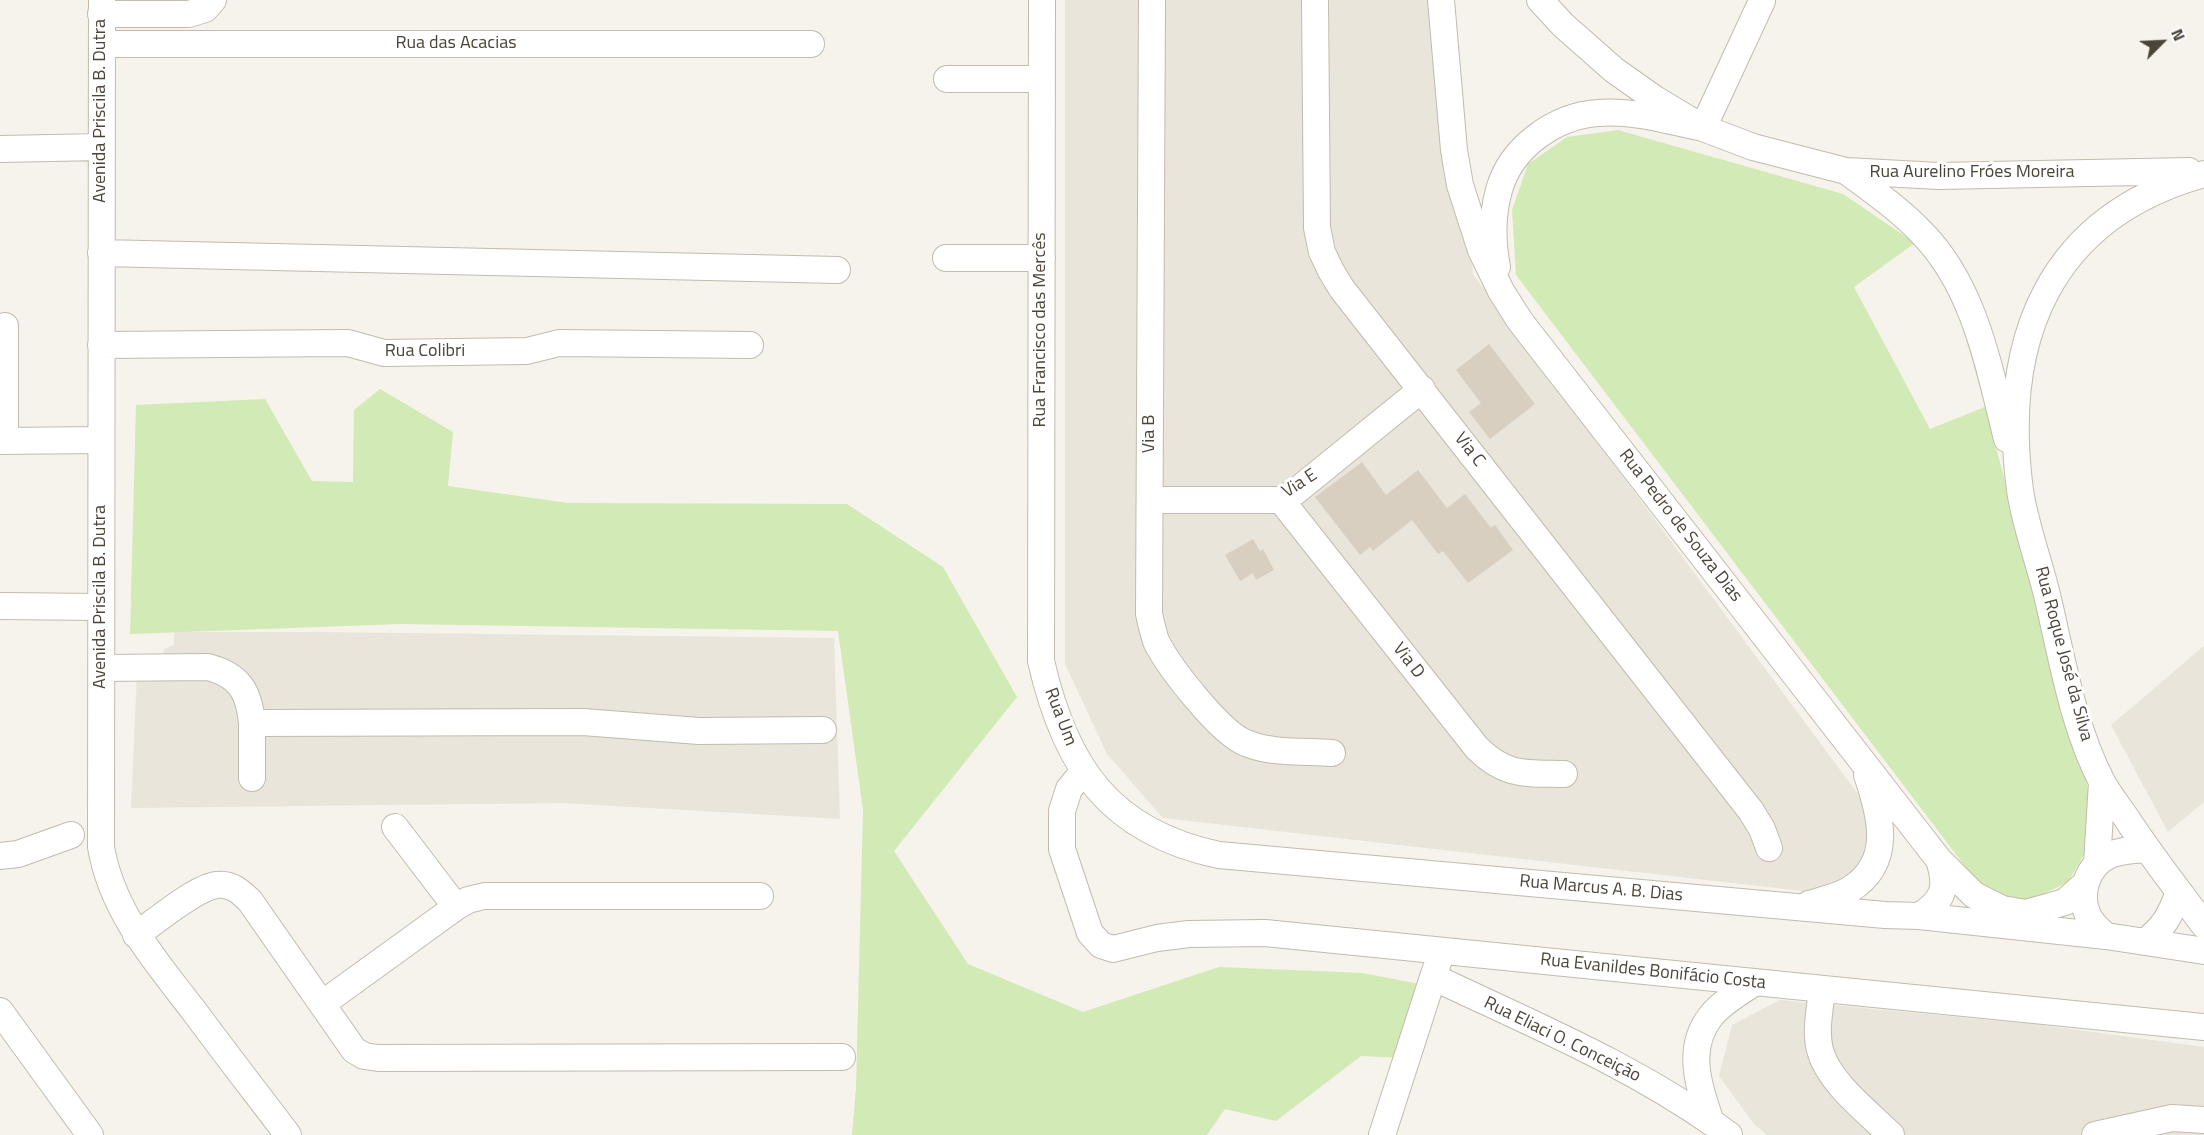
<!DOCTYPE html>
<html>
<head>
<meta charset="utf-8">
<style>
  body { margin:0 }
  #map { position:relative; width:2204px; height:1135px; overflow:hidden; background:#f6f3ec; font-family:"Titillium Web",sans-serif }
  canvas { display:block }
  .north { position:absolute; left:2132px; top:12px; width:60px; height:60px; -webkit-text-stroke:4px #fff; paint-order:stroke; rotate:66deg; font-size:16px; font-weight:700; line-height:24px; text-align:center; color:#4b4439 }
  .north::after { content:''; display:block; margin:auto; width:21px; height:27px; background:#4b4439; clip-path:polygon(50% 0,100% 100%,50% 72%,0 100%) }
</style>
</head>
<body>
<div id="map">
<canvas width="2204" height="1135"></canvas>
<div class="north">N</div>
</div>
<script>
const ctx = document.querySelector('canvas').getContext('2d');
ctx.lineJoin = 'round';
function fillPath(path, color) { ctx.fillStyle = color; ctx.fill(path, 'evenodd'); }
function stroke(path, color, width, dash) { ctx.strokeStyle = color; ctx.lineWidth = width; ctx.lineCap = dash ? 'butt' : 'round'; ctx.setLineDash(dash || []); ctx.stroke(path); }
function write(font, color, halo, rows, align = 'center') {
  ctx.font = font + ' "Titillium Web",sans-serif'; ctx.lineWidth = 6; ctx.setLineDash([]); ctx.textBaseline = 'middle'; ctx.strokeStyle = halo; ctx.fillStyle = color; for (const [text, x, y, turn = 0] of rows) {
    ctx.save(); ctx.translate(x, y); ctx.rotate((+turn || 0) * Math.PI / 180); ctx.textAlign = isNaN(turn) ? turn : align; if (halo) ctx.strokeText(text, 0, 0); ctx.fillText(text, 0, 0); ctx.restore();
  }
}
fillPath(new Path2D(`
  M1065,0H1442L1473,274L1872,813L1861,867L1820,893L1163,818L1107,754L1065,664Z
  M174,632H317L834,638L840,819L563,803L131,808L137,673L163,658L164,649L174,645Z
  M2204,646V802L2168,832L2111,725Z
  M1780,1000L2041,1025L2204,1047V1135H1767L1754,1124L1719,1076L1732,1025Z`), '#eae5da');
fillPath(new Path2D(`
  M1618,130L1843,194L1915,243L1854,287L1930,429L1985,407L2092,803L2086,851L2068,882L2023,904L1980,886L1516,275L1512,210L1528,164L1567,137Z
  M380,389L453,432L448,486L568,503L847,504L943,567L1017,697L894,851L968,964L1083,1012L1219,967L1363,973L1435,987L1403,1058L1361,1056L1276,1121L1225,1109L1207,1135H852L856,1088L863,810L838,631L400,624L130,634L136,405L265,399L312,481L353,482L354,410Z`), '#d2eab5');
fillPath(new Path2D(`
  M1489,344L1535,404L1490,439L1469,412L1481,403L1456,370Z
  M1362,462L1386,495L1418,470L1447,508L1465,494L1491,528L1495,525L1513,550L1468,583L1443,551L1438,554L1412,520L1373,551L1370,547L1360,555L1315,497Z
  M1253,539L1260,551L1263,549L1274,570L1256,580L1253,573L1240,581L1225,555Z`), '#d8cfc1');
const minor = new Path2D(`
  M102,0L101,847C112,912 155,960 194,1011C225,1053 257,1094 288,1135
  M1042,0L1041,661C1065,766 1109,832 1219,855L1885,915L1919,916L2106,936L2204,951
  M1152,0L1149,614C1151,623 1153,632 1156,641C1168,666 1220,733 1246,743C1272,754 1305,751 1332,753
  M1315,0L1317,228L1322,252L1331,271L1342,289L1751,811L1762,829L1769,848
  M1441,0L1454,150L1460,185L1481,250L1501,291L1520,321L1939,860L1974,895L2002,909L2026,913L2065,902L2085,884
  M1540,0L1563,25L1614,70L1655,99L1703,128L1753,147L1846,171L1939,176L2189,171
  M101,14H189L205,9L213,0
  M102,44H811
  M947,79H1042
  M0,149L101,147
  M1846,171C1872,190 1899,209 1921,232C1975,286 1989,368 2007,439
  M2204,174C2049,217 2000,339 2020,490C2025,525 2039,561 2047,595C2062,657 2072,724 2102,782C2109,795 2119,807 2127,819C2151,856 2178,890 2204,925
  M101,253L837,270
  M946,258H1042
  M1497,267C1492,241 1492,215 1499,190C1511,147 1555,116 1598,113C1633,110 1669,121 1703,128L1762,1
  M101,345L348,343L384,353L527,351L559,343L750,345
  M0,441L100,440
  M5,441V326
  M1150,500H1281L1295,492L1422,389
  M1281,500L1477,748C1506,777 1526,773 1564,774
  M0,606L101,607
  M102,668L208,667C239,675 249,691 252,723L583,722L699,731L823,730
  M1083,772L1069,789L1062,811V849L1090,933L1101,945L1113,949L1157,938L1189,934L1265,933L2204,1027
  M252,778V723
  M0,856L18,854L71,835
  M2097,863L2102,782
  M1809,904C1822,900 1837,897 1849,890C1894,863 1881,816 1867,775
  M456,907L468,900L484,896H760
  M1919,916C1944,901 1948,887 1939,860
  M136,935C155,922 196,887 217,885C231,883 241,892 250,901L354,1050L364,1056L378,1058L842,1057
  M2106,936C2100,931 2094,926 2090,919C2077,897 2086,865 2110,855C2121,850 2134,850 2147,849
  M2145,942C2165,926 2170,916 2179,892
  M1442,951L1433,977C1534,1025 1639,1068 1729,1135
  M1822,990C1820,1009 1815,1031 1820,1050C1828,1082 1868,1112 1891,1135
  M322,1004L456,907L395,827
  M0,1011L90,1135
  M1711,1122C1699,1088 1685,1048 1711,1016C1722,1002 1741,992 1755,982
  M1382,1135L1433,977
  M2095,1135L2172,1118L2204,1120`);
stroke(minor, '#c2bbae', 28);
stroke(minor, '#fff', 26);
write('18px', '#4b4439', '#fff', [
  ["Rua das Acacias",456,44],
  ["Avenida Priscila B. Dutra",101,111,-90],
  ["Rua Aurelino Fróes Moreira",1972,173],
  ["Rua Francisco das Mercês",1041,330,-90],
  ["Rua Colibri",425,352],
  ["Via B",1150,434,-90],
  ["Via C",1469,450,52],
  ["Via E",1300,484,-33],
  ["Rua Pedro de Souza Dias",1680,526,52],
  ["Avenida Priscila B. Dutra",101,597,-90],
  ["Rua Roque José da Silva",2063,654,75],
  ["Via D",1408,661,52],
  ["Rua Um",1060,717,69],
  ["Rua Marcus A. B. Dias",1601,889,5],
  ["Rua Evanildes Bonifácio Costa",1653,972,6],
  ["Rua Eliaci O. Conceição",1562,1040,26]
]);
</script>
</body>
</html>
